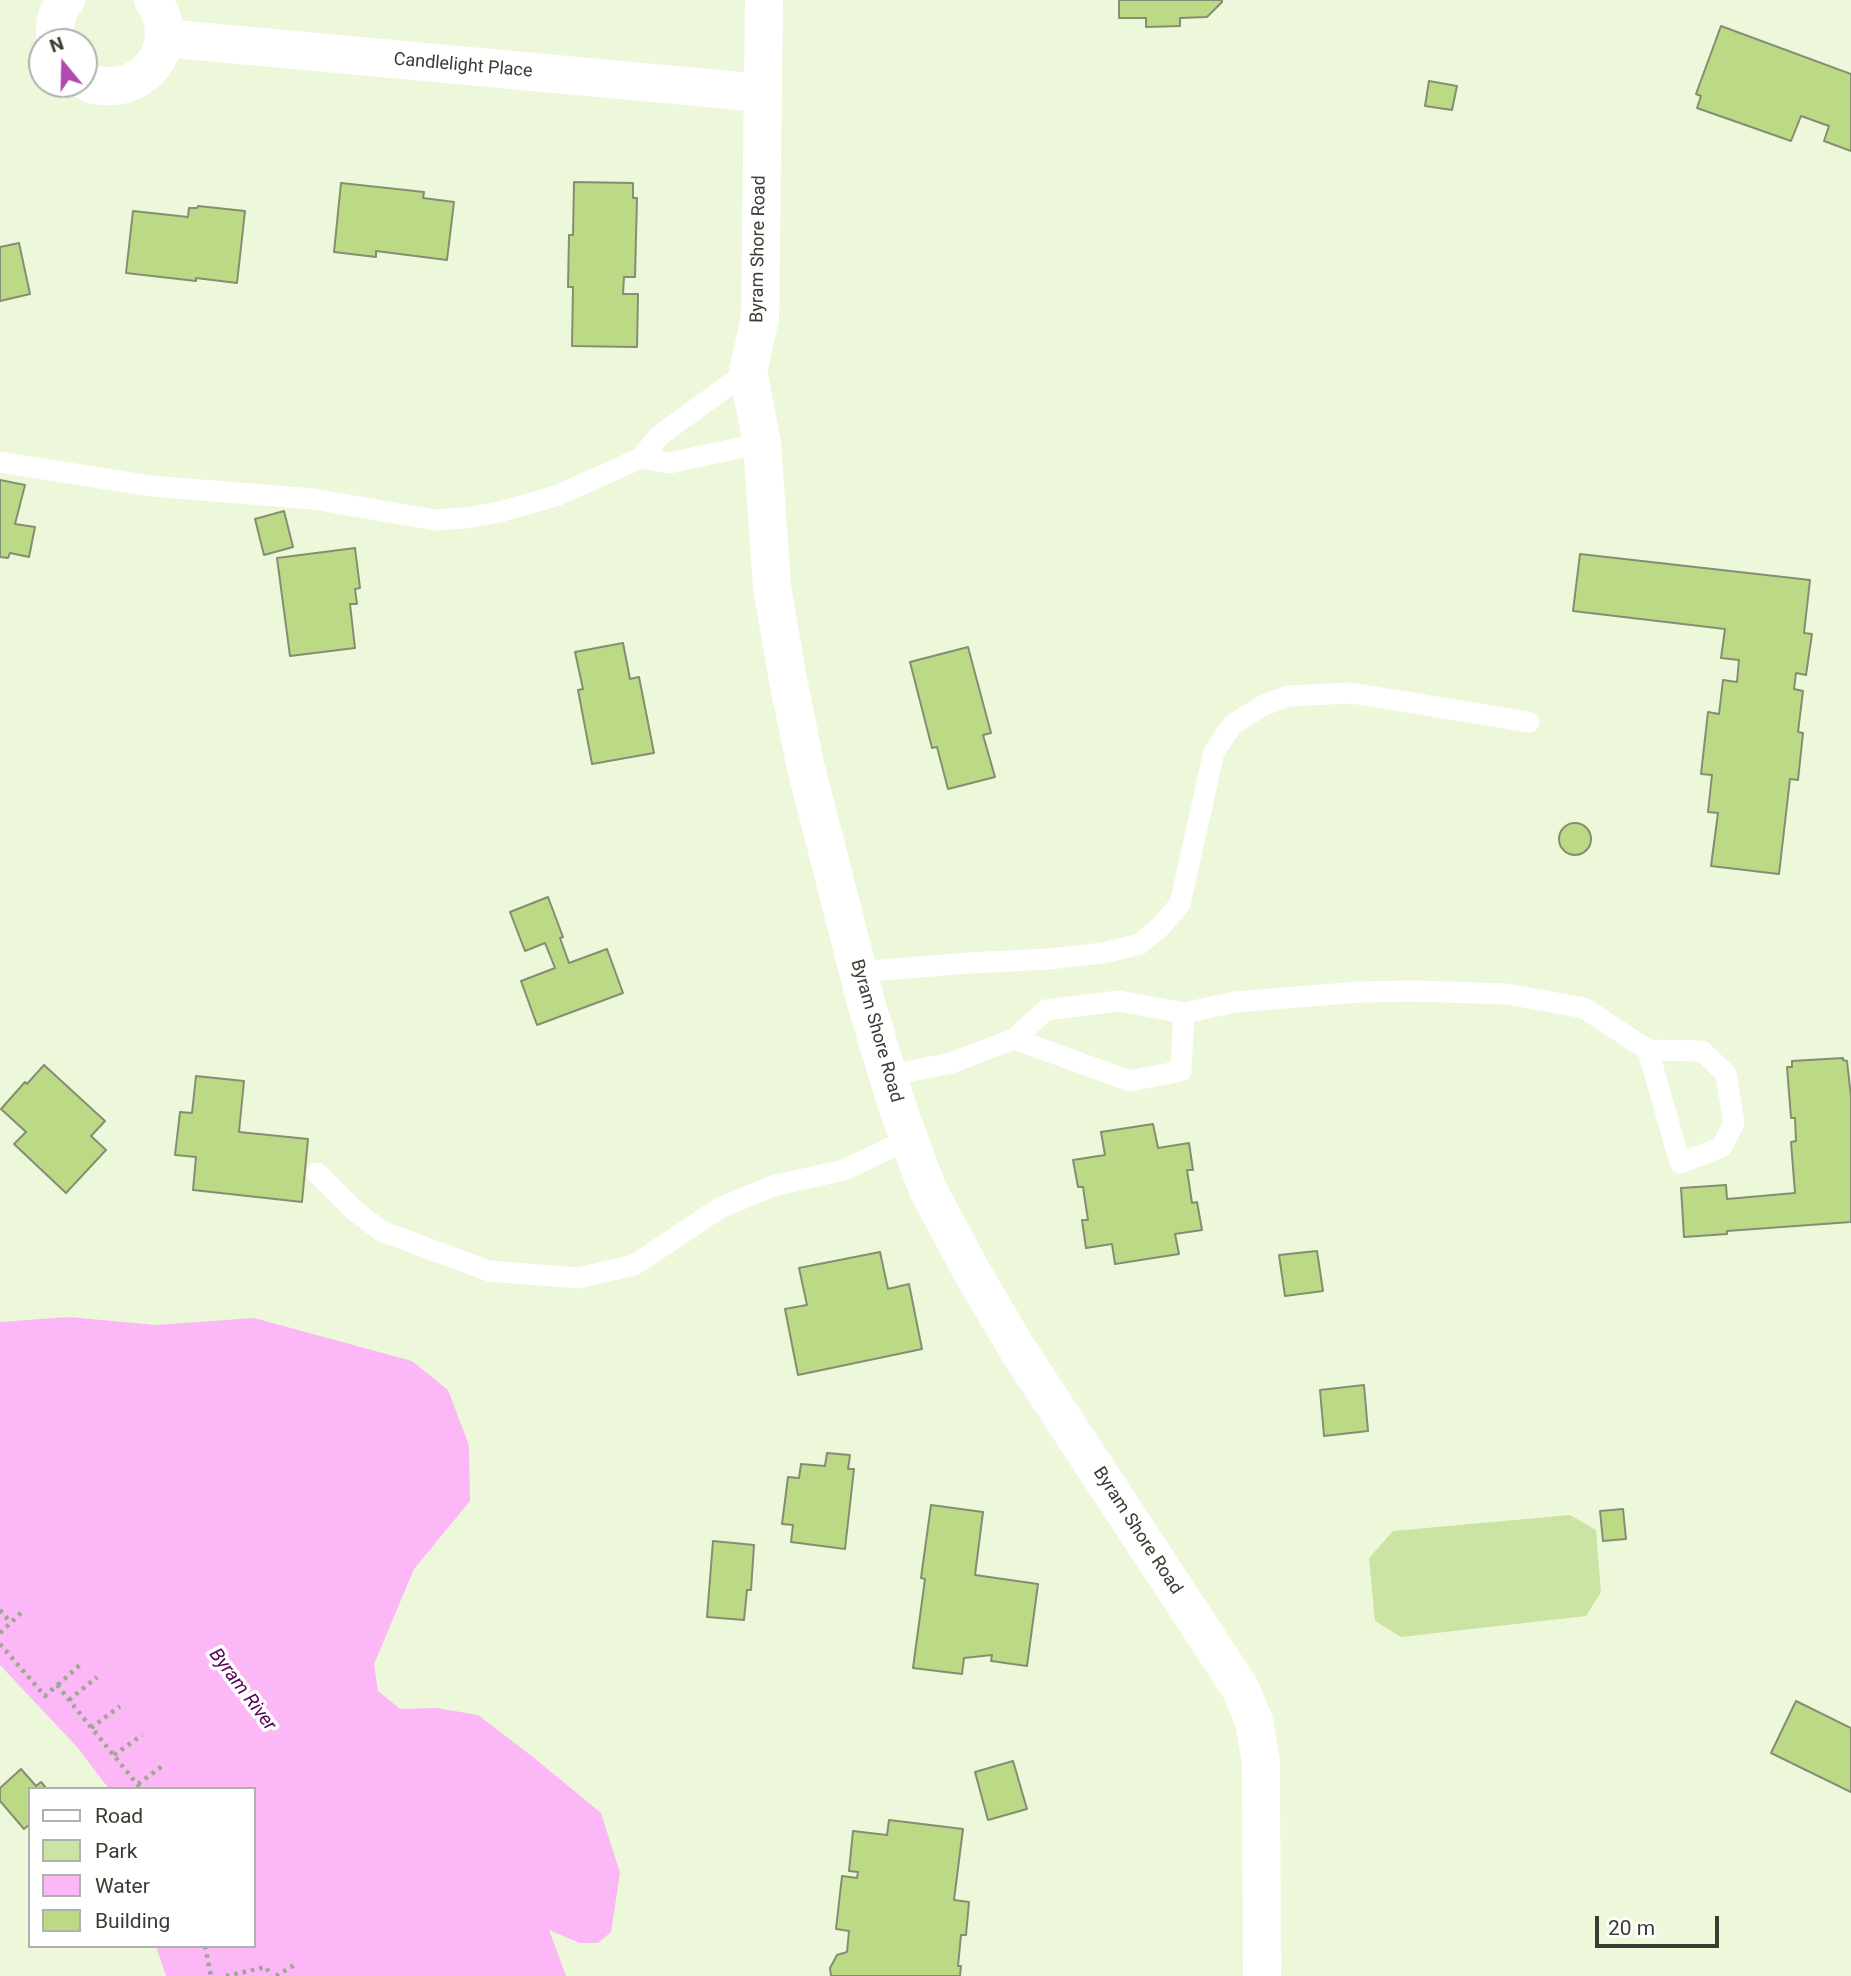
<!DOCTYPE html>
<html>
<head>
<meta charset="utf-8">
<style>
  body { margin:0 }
  #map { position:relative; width:1851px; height:1976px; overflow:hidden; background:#ecf8d9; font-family:Roboto,sans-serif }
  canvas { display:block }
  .legend { position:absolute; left:28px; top:1787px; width:228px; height:161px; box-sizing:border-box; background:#fff; border:2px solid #afb1ad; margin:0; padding:9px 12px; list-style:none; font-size:21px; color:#383d31 }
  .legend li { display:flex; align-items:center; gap:14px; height:35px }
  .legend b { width:35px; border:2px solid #afb1ad }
  .north { position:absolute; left:28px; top:28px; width:70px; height:70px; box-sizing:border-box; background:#fff; border:2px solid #afb1ad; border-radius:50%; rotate:341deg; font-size:19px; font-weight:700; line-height:28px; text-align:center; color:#383d31 }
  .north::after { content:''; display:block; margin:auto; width:24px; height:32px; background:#b14aae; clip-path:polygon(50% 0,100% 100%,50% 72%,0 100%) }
  .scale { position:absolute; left:1595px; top:1916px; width:124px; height:32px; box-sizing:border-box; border:4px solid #383d31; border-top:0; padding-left:9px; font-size:21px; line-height:24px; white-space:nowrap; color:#383d31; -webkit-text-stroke:5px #fff; paint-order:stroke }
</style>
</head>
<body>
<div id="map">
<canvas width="1851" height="1976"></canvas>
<ul class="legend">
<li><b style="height:9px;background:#fff"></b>Road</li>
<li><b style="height:19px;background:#cbe3a3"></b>Park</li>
<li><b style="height:19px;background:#fcb7f7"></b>Water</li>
<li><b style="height:19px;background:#bcda86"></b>Building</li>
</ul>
<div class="north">N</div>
<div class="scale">20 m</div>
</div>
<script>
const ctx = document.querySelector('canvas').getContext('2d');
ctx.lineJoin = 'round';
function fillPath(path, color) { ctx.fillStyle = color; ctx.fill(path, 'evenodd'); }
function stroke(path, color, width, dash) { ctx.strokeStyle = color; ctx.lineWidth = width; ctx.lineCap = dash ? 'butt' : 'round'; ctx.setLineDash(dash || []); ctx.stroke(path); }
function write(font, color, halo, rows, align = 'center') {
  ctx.font = font + ' Roboto,sans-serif'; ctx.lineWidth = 7; ctx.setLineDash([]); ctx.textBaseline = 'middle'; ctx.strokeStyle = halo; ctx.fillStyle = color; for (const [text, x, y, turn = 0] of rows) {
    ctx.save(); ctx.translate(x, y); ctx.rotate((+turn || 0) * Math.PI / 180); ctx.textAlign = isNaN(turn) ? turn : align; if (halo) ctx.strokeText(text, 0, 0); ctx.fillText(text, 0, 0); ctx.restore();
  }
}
fillPath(new Path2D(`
  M1570,1515L1596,1530L1601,1592L1586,1616L1401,1637L1375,1621L1369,1558L1393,1531Z`), '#cbe3a3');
fillPath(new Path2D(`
  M69,1317L156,1325L254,1318L412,1361L448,1390L469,1445L470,1501L414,1569L374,1664L378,1691L400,1709L437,1708L478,1715L533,1757L601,1813L620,1873L611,1932L598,1943H580L549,1930L566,1976H166L156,1946H254V1789H109L77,1747L0,1665V1322Z`), '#fcb7f7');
const building = new Path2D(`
  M1119,0H1222V2L1207,17L1180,18V26L1146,27V18H1119Z
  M1721,26L1851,74V151L1824,141L1829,126L1801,116L1791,141L1697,108L1701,96L1696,94Z
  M1429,81L1457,86L1452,110L1425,106Z
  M574,182L633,183V198H637L635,277H624L623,294H638L637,347L572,346L573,287H568L569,235H573Z
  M341,183L424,192L423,198L454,202L447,260L376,251V257L334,252Z
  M198,206L245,211L237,283L196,278V281L126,273L133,211L188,217L189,208H197Z
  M19,243L30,294L0,301V247Z
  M0,480L25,485L15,524L35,527L29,557L10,553L8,558L0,557Z
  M284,511L293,547L264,555L255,519Z
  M355,548L360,588L355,589L357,604H350L355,648L290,656L277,558Z
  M1580,554L1810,580L1804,633L1812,634L1806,675L1796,673L1794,689L1803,691L1798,732L1803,733L1798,780L1790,779L1779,874L1711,866L1718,813L1708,812L1712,775L1701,774L1708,712L1719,714L1723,680L1737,682L1739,660L1721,658L1725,629L1573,611Z
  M623,643L630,679L639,677L654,753L592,764L578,690L583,689L575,652Z
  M968,647L991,733L983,735L995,777L948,789L937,747L932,748L910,662Z
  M1559 839a16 16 0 1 1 32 0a16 16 0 1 1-32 0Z
  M548,897L563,937L560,938L569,963L607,949L623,993L537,1025L521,981L555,968L545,943L525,951L510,912Z
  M1843,1058V1060L1847,1061L1851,1097V1222L1727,1231V1234L1684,1237L1681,1188L1726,1185L1727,1199L1795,1193L1791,1142L1796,1141L1795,1118H1791L1787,1067H1792V1061Z
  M44,1065L105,1121L91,1136L106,1150L66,1193L14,1144L26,1132L1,1109L25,1082L27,1084Z
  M196,1076L244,1081L239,1132L308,1139L302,1202L193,1190L196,1157L175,1155L180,1112L192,1113Z
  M1153,1124L1158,1148L1189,1143L1193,1170H1187L1192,1203L1197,1202L1202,1230L1175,1234L1179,1254L1115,1264L1112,1244L1086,1248L1082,1220H1088L1083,1187H1078L1073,1160L1105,1155L1101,1132Z
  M1317,1251L1323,1291L1285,1296L1279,1255Z
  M880,1252L888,1289L909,1284L922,1349L798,1375L785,1309L807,1305L799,1268Z
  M1364,1385L1368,1431L1324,1436L1320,1390Z
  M827,1453L850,1455L848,1469H854L845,1549L791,1542L793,1525L782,1524L788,1477L799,1478L801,1464L825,1466Z
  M931,1505L983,1512L975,1575L1038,1584L1027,1666L991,1661L992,1655L964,1658L962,1674L913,1668L925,1579L921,1578Z
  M1623,1509L1626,1539L1603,1541L1600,1511Z
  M713,1541L754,1545L751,1590H747L744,1620L707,1617Z
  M1796,1701L1851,1728V1792L1771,1753Z
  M1013,1761L1027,1809L988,1820L975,1772Z
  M21,1769L36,1786L41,1782L47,1789H30V1824L24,1829L0,1801V1788Z
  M889,1820L963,1829L954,1900L969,1902L966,1935H961L958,1966H961L960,1976H831L830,1968L837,1955L847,1952L849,1931L836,1929L842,1876L857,1878L858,1872L849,1871L853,1831L887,1835Z`);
fillPath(building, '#bcda86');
stroke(building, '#848e73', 2);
stroke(new Path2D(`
  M0,1610L11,1623
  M0,1633L23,1611
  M0,1644L45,1696L57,1685L141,1789
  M58,1685L83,1662
  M69,1700L97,1677
  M91,1728L120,1706
  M114,1755L142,1735
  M138,1784L165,1764
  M205,1946L211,1976
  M226,1976L266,1967L271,1976
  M276,1976L296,1964`), '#9ea790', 4.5, [3.5, 5]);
stroke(new Path2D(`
  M748,371L659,436L641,458L669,463L762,443
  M0,462L151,486L313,499L435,520L466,518L499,512L556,496L641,458
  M858,972L968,963L1049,959L1103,953L1140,944L1160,927L1180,904L1214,752L1232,725L1262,706L1288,696L1351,693L1529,722
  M1014,1039L1046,1010L1118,1001L1184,1013
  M887,1076L951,1063L1014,1039L1130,1081L1181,1071L1184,1013L1236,1002L1359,992L1414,991L1507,994L1584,1008L1648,1050L1702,1051L1726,1074L1734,1123L1722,1147L1680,1163L1648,1050
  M317,1173L354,1210L381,1231L489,1271L578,1278L634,1265L720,1208L773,1186L844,1170L909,1139`), '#fff', 21);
stroke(new Path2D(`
  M764,0L760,318L748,371L762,443L772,587L788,680L806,768L867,1006L897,1106L927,1188L973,1274L1018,1350L1240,1688L1254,1721L1261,1763L1262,1976
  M164,38L762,93
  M56,42C53,28 56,11 66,0
  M84,80C91,85 96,86 105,86C152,89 181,39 153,0`), '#fff', 38);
write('18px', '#383d31', '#fff', [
  ["Candlelight Place",463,66,5],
  ["Byram Shore Road",759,249,-89],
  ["Byram Shore Road",876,1031,74],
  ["Byram Shore Road",1137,1531,57]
]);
write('italic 19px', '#540054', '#fff', [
  ["Byram River",242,1690,53]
]);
</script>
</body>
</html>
